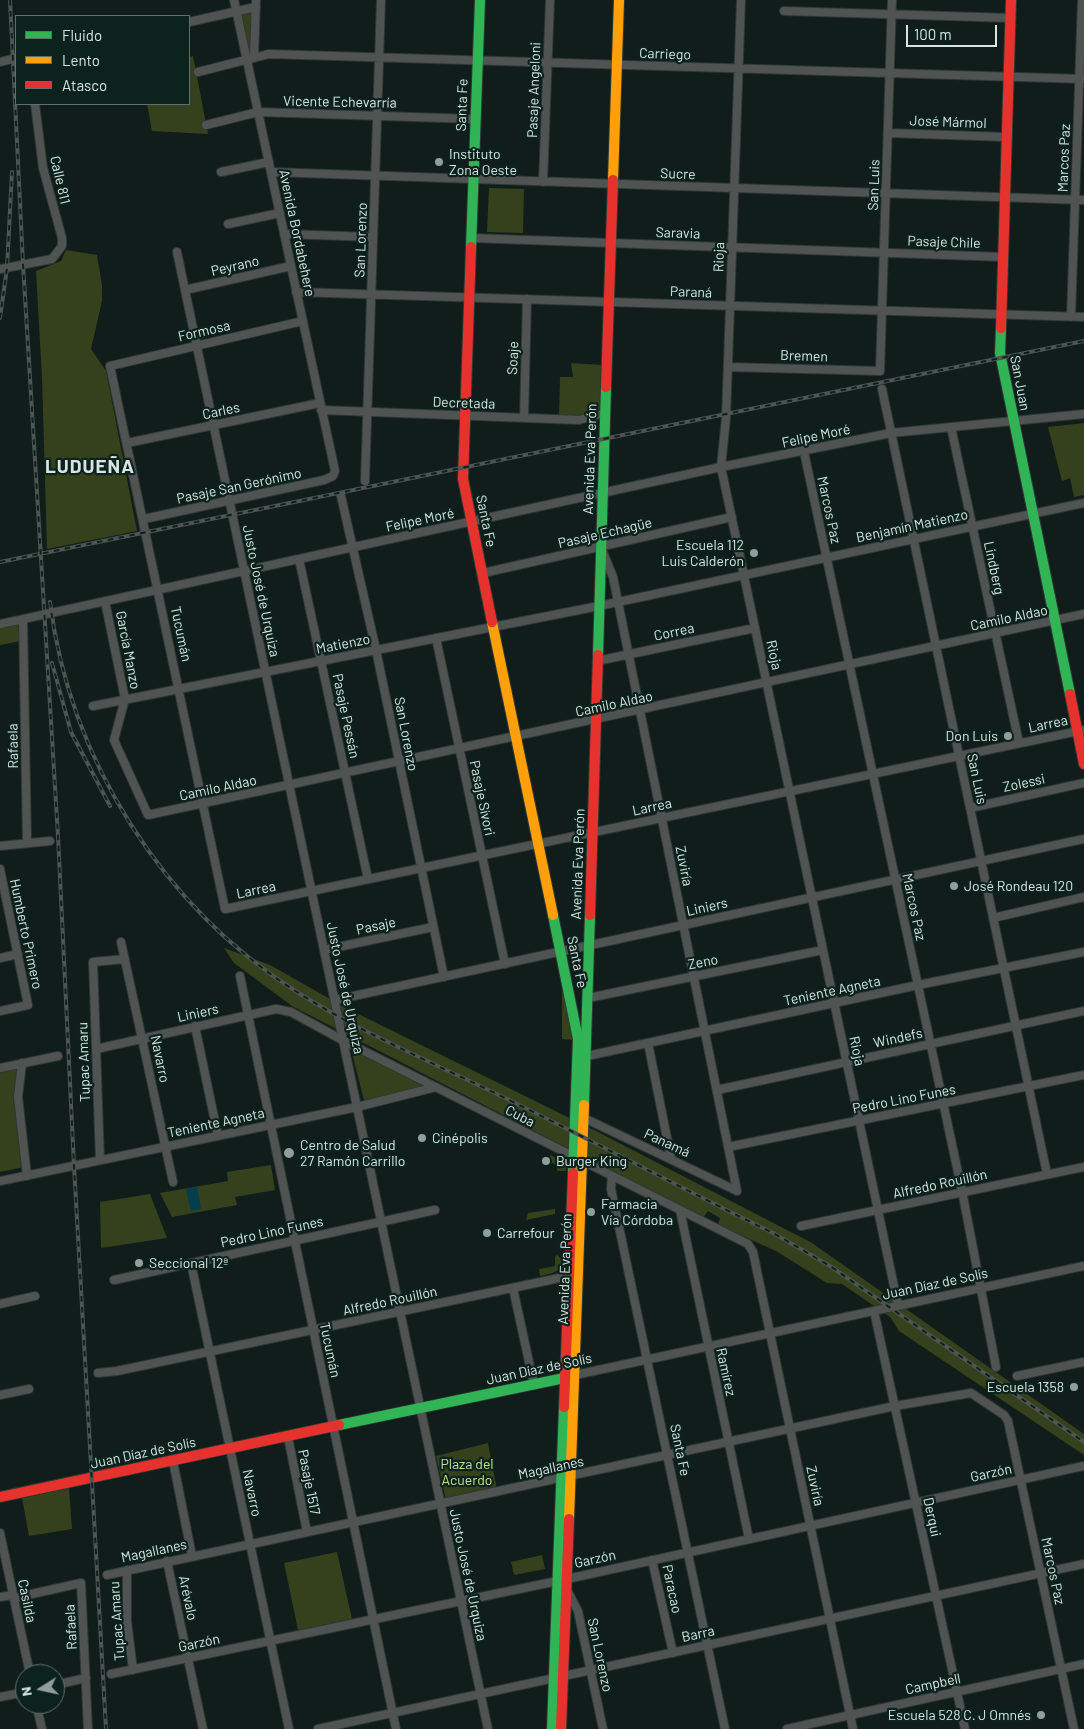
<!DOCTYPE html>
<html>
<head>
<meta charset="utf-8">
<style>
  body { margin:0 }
  #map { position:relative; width:1084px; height:1729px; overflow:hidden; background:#111d1a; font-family:Barlow,sans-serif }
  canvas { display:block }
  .legend { position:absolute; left:15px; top:15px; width:175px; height:90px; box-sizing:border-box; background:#0c221d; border:1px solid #5e706b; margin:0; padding:6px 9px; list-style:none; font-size:15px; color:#d8e4e1 }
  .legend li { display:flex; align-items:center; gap:10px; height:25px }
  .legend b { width:25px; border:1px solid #5e706b }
  .north { position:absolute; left:15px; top:1664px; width:50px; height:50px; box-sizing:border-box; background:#0c221d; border:1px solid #5e706b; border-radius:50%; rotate:260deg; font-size:14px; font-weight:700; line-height:20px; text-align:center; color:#d8e4e1 }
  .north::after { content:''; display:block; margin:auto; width:18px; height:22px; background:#929e9b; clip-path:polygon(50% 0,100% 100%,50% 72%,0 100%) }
  .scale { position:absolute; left:906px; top:25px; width:91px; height:22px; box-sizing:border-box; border:2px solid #d8e4e1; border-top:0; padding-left:6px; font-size:15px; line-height:18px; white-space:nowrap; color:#d8e4e1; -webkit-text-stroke:4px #0c221d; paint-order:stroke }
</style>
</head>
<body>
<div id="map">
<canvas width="1084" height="1729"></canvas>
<ul class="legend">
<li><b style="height:6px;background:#30b455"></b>Fluido</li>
<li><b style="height:6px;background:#ff9f0a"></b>Lento</li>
<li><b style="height:6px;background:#e5322d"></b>Atasco</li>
</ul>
<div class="north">N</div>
<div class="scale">100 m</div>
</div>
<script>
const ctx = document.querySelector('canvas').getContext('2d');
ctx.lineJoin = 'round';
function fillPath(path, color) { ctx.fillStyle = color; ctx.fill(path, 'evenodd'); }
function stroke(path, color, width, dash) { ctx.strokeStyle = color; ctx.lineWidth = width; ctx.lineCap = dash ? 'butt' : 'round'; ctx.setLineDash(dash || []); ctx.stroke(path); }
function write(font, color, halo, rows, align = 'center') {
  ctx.font = font + ' Barlow,sans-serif'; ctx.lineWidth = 4.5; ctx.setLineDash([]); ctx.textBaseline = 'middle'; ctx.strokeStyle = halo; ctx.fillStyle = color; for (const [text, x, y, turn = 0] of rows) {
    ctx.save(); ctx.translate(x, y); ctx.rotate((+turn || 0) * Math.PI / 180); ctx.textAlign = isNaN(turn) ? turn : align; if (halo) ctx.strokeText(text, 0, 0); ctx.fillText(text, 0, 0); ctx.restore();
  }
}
fillPath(new Path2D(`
  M252,11L251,52L250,53L240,15Z
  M193,56L208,134L152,131L147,104H189V57Z
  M489,188L524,189L523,233L487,232Z
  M66,250L97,255L102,285V301L91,349L106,371L137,531L47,549L42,377L36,271L61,261Z
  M571,363L602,365L601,409C589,418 572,416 559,416L560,377H573Z
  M1084,423V495L1074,497L1070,478L1062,481L1048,427Z
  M21,622V641L0,645V626Z
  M224,948L270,965L344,1007L596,1131L812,1243L1084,1434V1455L899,1331L890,1317L842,1284L827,1283L776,1251L718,1225L720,1218L708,1211L703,1218L292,1006L234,963Z
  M566,990L574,1040L562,1039V991Z
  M356,1051L425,1085V1089L368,1101L364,1100L352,1053Z
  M19,1068L13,1098L24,1167L0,1172V1072Z
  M551,1155L566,1166V1171H557V1166L553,1163L545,1165Z
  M271,1165L275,1190L235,1197L237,1205L172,1217L160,1193L228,1181L227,1172Z
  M150,1194L167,1238L101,1248L100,1202Z
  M555,1209V1214L526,1220L528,1213Z
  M557,1255L562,1259C561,1273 553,1273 540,1276L539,1269L555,1266V1257Z
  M488,1443L497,1490L446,1500L436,1456Z
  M69,1488L72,1529L29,1536L22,1498Z
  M337,1552L352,1619L298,1630L284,1563Z
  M542,1555L545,1569L514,1575L511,1562Z`), '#34411c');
fillPath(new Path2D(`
  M197,1187L201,1209L191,1211L186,1189Z`), '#023d50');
const street = new Path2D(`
  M741,0L726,418L721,467L898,1305
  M784,11L1011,18
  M189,22L256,7
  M254,57L256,0
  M0,62L16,58
  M198,72L269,54L1084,79
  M206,125L258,112L475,119
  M889,133L1007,137
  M221,172L269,162
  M271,172L1084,200
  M543,182L550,0
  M228,224L280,213
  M284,234L373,237
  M471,238L1003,257
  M177,252L488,1729
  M0,269L52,259L62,246V238L43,168L35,104
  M185,290L291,266
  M296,292L1084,317
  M1071,317L1082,0
  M303,321L110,366L225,909L1084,730
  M728,367L880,371L892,0
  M882,389L1047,1174
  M321,410L579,420L605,413
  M524,418L527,299
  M951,427L1019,743
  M127,443L320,403
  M804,452L962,1191L996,1367
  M365,481L381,0
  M341,496L376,650L444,977
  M144,519L324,480L333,476L335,471L234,0
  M602,550L613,577L737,1191
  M299,559L368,879
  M483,573L732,517
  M105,601L125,699L114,740L148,815L1084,614
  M23,619L27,842
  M0,624L721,467L891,433L1084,414
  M436,638L505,964
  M597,661L755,628
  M93,706L599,606L1084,503
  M970,808L1084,783
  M0,846L50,841
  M0,869L28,1005L0,1011
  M993,918L1084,897
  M121,942L173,1182
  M324,950L433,927
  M0,958L18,954
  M240,976L396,1729
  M588,998L823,950
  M335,1000L1084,839
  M195,1026L218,1136
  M648,1043L671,1158
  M96,1049L276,1009L291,1012L344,1041L748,1244L753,1252L853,1729
  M587,1056L918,985L1084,952
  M22,1063L18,1097L27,1176
  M0,1068L58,1056
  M717,1090L1084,1011
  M584,1118L737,1191
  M728,1147L1084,1075
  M100,1160L93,962L125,959
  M612,1176L611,1189L725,1729
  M0,1181L357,1107L436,1087
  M680,1210L749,1539
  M801,1226L1084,1167
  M191,1263L289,1729
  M114,1280L435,1210
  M513,1288L534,1385
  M0,1304L35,1296
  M874,1311L965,1729
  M98,1373L117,1371L569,1276
  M575,1375L1084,1266
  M1017,1376L1084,1362
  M0,1395L29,1389
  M288,1437L307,1532
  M173,1461L192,1556
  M0,1533L30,1674
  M652,1560L673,1653
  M167,1561L203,1729
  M127,1570V1621L133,1670
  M107,1575L895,1406L971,1393L1004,1415L1008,1421L1074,1729
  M566,1588L578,1611L603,1729
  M0,1597L13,1595
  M14,1598L81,1583L88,1729
  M111,1674L567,1579L1084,1466
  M55,1685L86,1678
  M0,1697L25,1692
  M36,1704L42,1729
  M318,1729L1084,1564
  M787,1729L1084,1664`);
const fast = new Path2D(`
  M471,247L480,0
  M1001,328L1000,353L1070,694
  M598,655L606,387
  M553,915L578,1039L573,1173
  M584,1105L590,915
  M339,1425L569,1377
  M552,1729L564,1407`);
const slow = new Path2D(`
  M613,180L619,0
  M492,622L553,915
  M569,1519L584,1105`);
const jam = new Path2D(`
  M471,247L463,479L492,622
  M1001,328L1011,0
  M606,387L613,180
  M1070,694L1084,764
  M590,915L598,655
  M564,1407L573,1173
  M0,1497L339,1425
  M561,1729L569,1519`);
stroke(street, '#2e3835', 10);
stroke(fast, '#2e3835', 12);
stroke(slow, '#2e3835', 12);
stroke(jam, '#2e3835', 12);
stroke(street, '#4f5351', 8);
stroke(fast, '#30b455', 10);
stroke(slow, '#ff9f0a', 10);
stroke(jam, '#e5322d', 10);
const rail = new Path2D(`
  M10,0L23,264L58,836L74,1166L106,1729
  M0,318L7,268L12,172
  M0,562L1084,341
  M50,602C70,760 163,907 297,992C363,1034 436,1064 505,1098C595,1142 683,1189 773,1233L830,1266L1084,1442
  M52,663L71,732L110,806`);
stroke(rail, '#4e5451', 4);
stroke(rail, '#0c221d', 2, [5.5]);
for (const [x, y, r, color] of [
  [439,162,5,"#929e9b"],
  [754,553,5,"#929e9b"],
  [1008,736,5,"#929e9b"],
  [954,886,5,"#929e9b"],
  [422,1138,5,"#929e9b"],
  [289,1153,6,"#929e9b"],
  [546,1161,5,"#929e9b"],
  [591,1212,5,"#929e9b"],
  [487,1233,5,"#929e9b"],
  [139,1263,5,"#929e9b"],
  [1074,1387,5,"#929e9b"],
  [1041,1715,5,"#929e9b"]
]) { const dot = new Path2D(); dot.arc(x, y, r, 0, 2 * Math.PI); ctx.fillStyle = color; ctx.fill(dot); stroke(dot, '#0c221d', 2); }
write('14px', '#d8e4e1', '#0c221d', [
  ["Carriego",665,54,2],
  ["Pasaje Angeloni",534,90,-88],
  ["Vicente Echevarría",340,102,1],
  ["Santa Fe",462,105,-88],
  ["José Mármol",948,122,2],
  ["Marcos Paz",1064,158,-88],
  ["Sucre",678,174,2],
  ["Calle 811",60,180,77],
  ["San Luis",874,185,-88],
  ["Avenida Bordabehere",297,233,78],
  ["Saravia",678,233,2],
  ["San Lorenzo",361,240,-88],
  ["Pasaje Chile",944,242,2],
  ["Rioja",719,257,-88],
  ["Peyrano",235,266,-13],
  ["Paraná",691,292,2],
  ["Formosa",204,331,-13],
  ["Bremen",804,356,2],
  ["Soaje",513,358,-88],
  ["San Juan",1020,383,79],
  ["Decretada",464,403,2],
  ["Carles",221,411,-12],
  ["Felipe Moré",816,436,-12],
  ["Avenida Eva Perón",590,459,-88],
  ["Pasaje San Gerónimo",239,486,-12],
  ["Marcos Paz",829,510,78],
  ["Felipe Moré",420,520,-12],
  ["Santa Fe",486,521,78],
  ["Benjamín Matienzo",912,526,-12],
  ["Pasaje Echagüe",605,533,-13],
  ["Lindberg",994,568,78],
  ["Justo José de Urquiza",261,591,78],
  ["Camilo Aldao",1009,618,-12],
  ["Correa",674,632,-12],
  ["Tucumán",181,634,78],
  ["Matienzo",343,644,-11],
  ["García Manzo",128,650,79],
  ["Rioja",774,655,78],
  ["Camilo Aldao",614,704,-12],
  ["Pasaje Pessán",346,716,78],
  ["Larrea",1048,724,-12],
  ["San Lorenzo",406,734,79],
  ["Rafaela",13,746,-91],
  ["San Luis",977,779,78],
  ["Zolessi",1024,783,-12],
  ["Camilo Aldao",218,788,-12],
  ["Pasaje Sívori",482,798,78],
  ["Larrea",652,807,-12],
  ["Avenida Eva Perón",578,864,-88],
  ["Zuviría",684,866,79],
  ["Larrea",256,890,-12],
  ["Liniers",707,907,-12],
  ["Marcos Paz",914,907,78],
  ["Pasaje",376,926,-12],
  ["Humberto Primero",26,934,78],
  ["Santa Fe",577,962,78],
  ["Zeno",703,962,-11],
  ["Justo José de Urquiza",345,988,78],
  ["Teniente Agneta",832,991,-12],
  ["Liniers",198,1013,-12],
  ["Windefs",898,1038,-12],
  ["Rioja",857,1051,78],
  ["Navarro",160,1059,78],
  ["Tupac Amaru",84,1062,-92],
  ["Pedro Lino Funes",904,1099,-11],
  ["Cuba",520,1116,27],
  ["Teniente Agneta",216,1123,-12],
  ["Panamá",667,1143,25],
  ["Alfredo Rouillón",940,1184,-12],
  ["Pedro Lino Funes",272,1232,-12],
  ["Avenida Eva Perón",565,1269,-88],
  ["Juan Díaz de Solís",935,1284,-12],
  ["Alfredo Rouillón",390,1301,-12],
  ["Tucumán",330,1350,78],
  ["Juan Díaz de Solís",539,1369,-12],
  ["Ramírez",726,1372,78],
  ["Santa Fe",680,1450,78],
  ["Juan Díaz de Solís",143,1453,-12],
  ["Magallanes",551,1468,-12],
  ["Garzón",991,1473,-12],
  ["Pasaje 1517",309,1482,79],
  ["Zuviría",815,1486,78],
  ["Navarro",252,1493,78],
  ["Derqui",932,1517,78],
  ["Magallanes",154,1551,-12],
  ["Garzón",595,1559,-12],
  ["Marcos Paz",1053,1571,78],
  ["Justo José de Urquiza",468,1575,78],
  ["Paracao",672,1589,78],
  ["Arévalo",188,1598,78],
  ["Casilda",27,1601,78],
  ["Tupac Amaru",117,1621,-94],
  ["Rafaela",71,1627,-93],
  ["Barra",698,1634,-12],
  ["Garzón",199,1643,-12],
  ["San Lorenzo",600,1655,78],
  ["Campbell",933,1684,-12]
]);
write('14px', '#d8e4e1', '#0c221d', [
  ["Instituto",449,154],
  ["Zona Oeste",449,170],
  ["Escuela 112",744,545,"right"],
  ["Luis Calderón",744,561,"right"],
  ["Don Luis",998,736,"right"],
  ["José Rondeau 120",964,886],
  ["Cinépolis",432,1138],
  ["Centro de Salud",300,1145],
  ["27 Ramón Carrillo",300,1161],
  ["Burger King",556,1161],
  ["Farmacia",601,1204],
  ["Vía Córdoba",601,1220],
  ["Carrefour",497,1233],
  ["Seccional 12ª",149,1263],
  ["Escuela 1358",1064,1387,"right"],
  ["Escuela 528 C. J Omnés",1031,1715,"right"]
], 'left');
write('14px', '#c5e28b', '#0c221d', [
  ["Plaza del",467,1464],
  ["Acuerdo",467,1480]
]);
ctx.letterSpacing = '1px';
write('bold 19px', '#d8e4e1', '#0c221d', [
  ["LUDUEÑA",90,467]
]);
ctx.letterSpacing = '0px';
</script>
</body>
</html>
